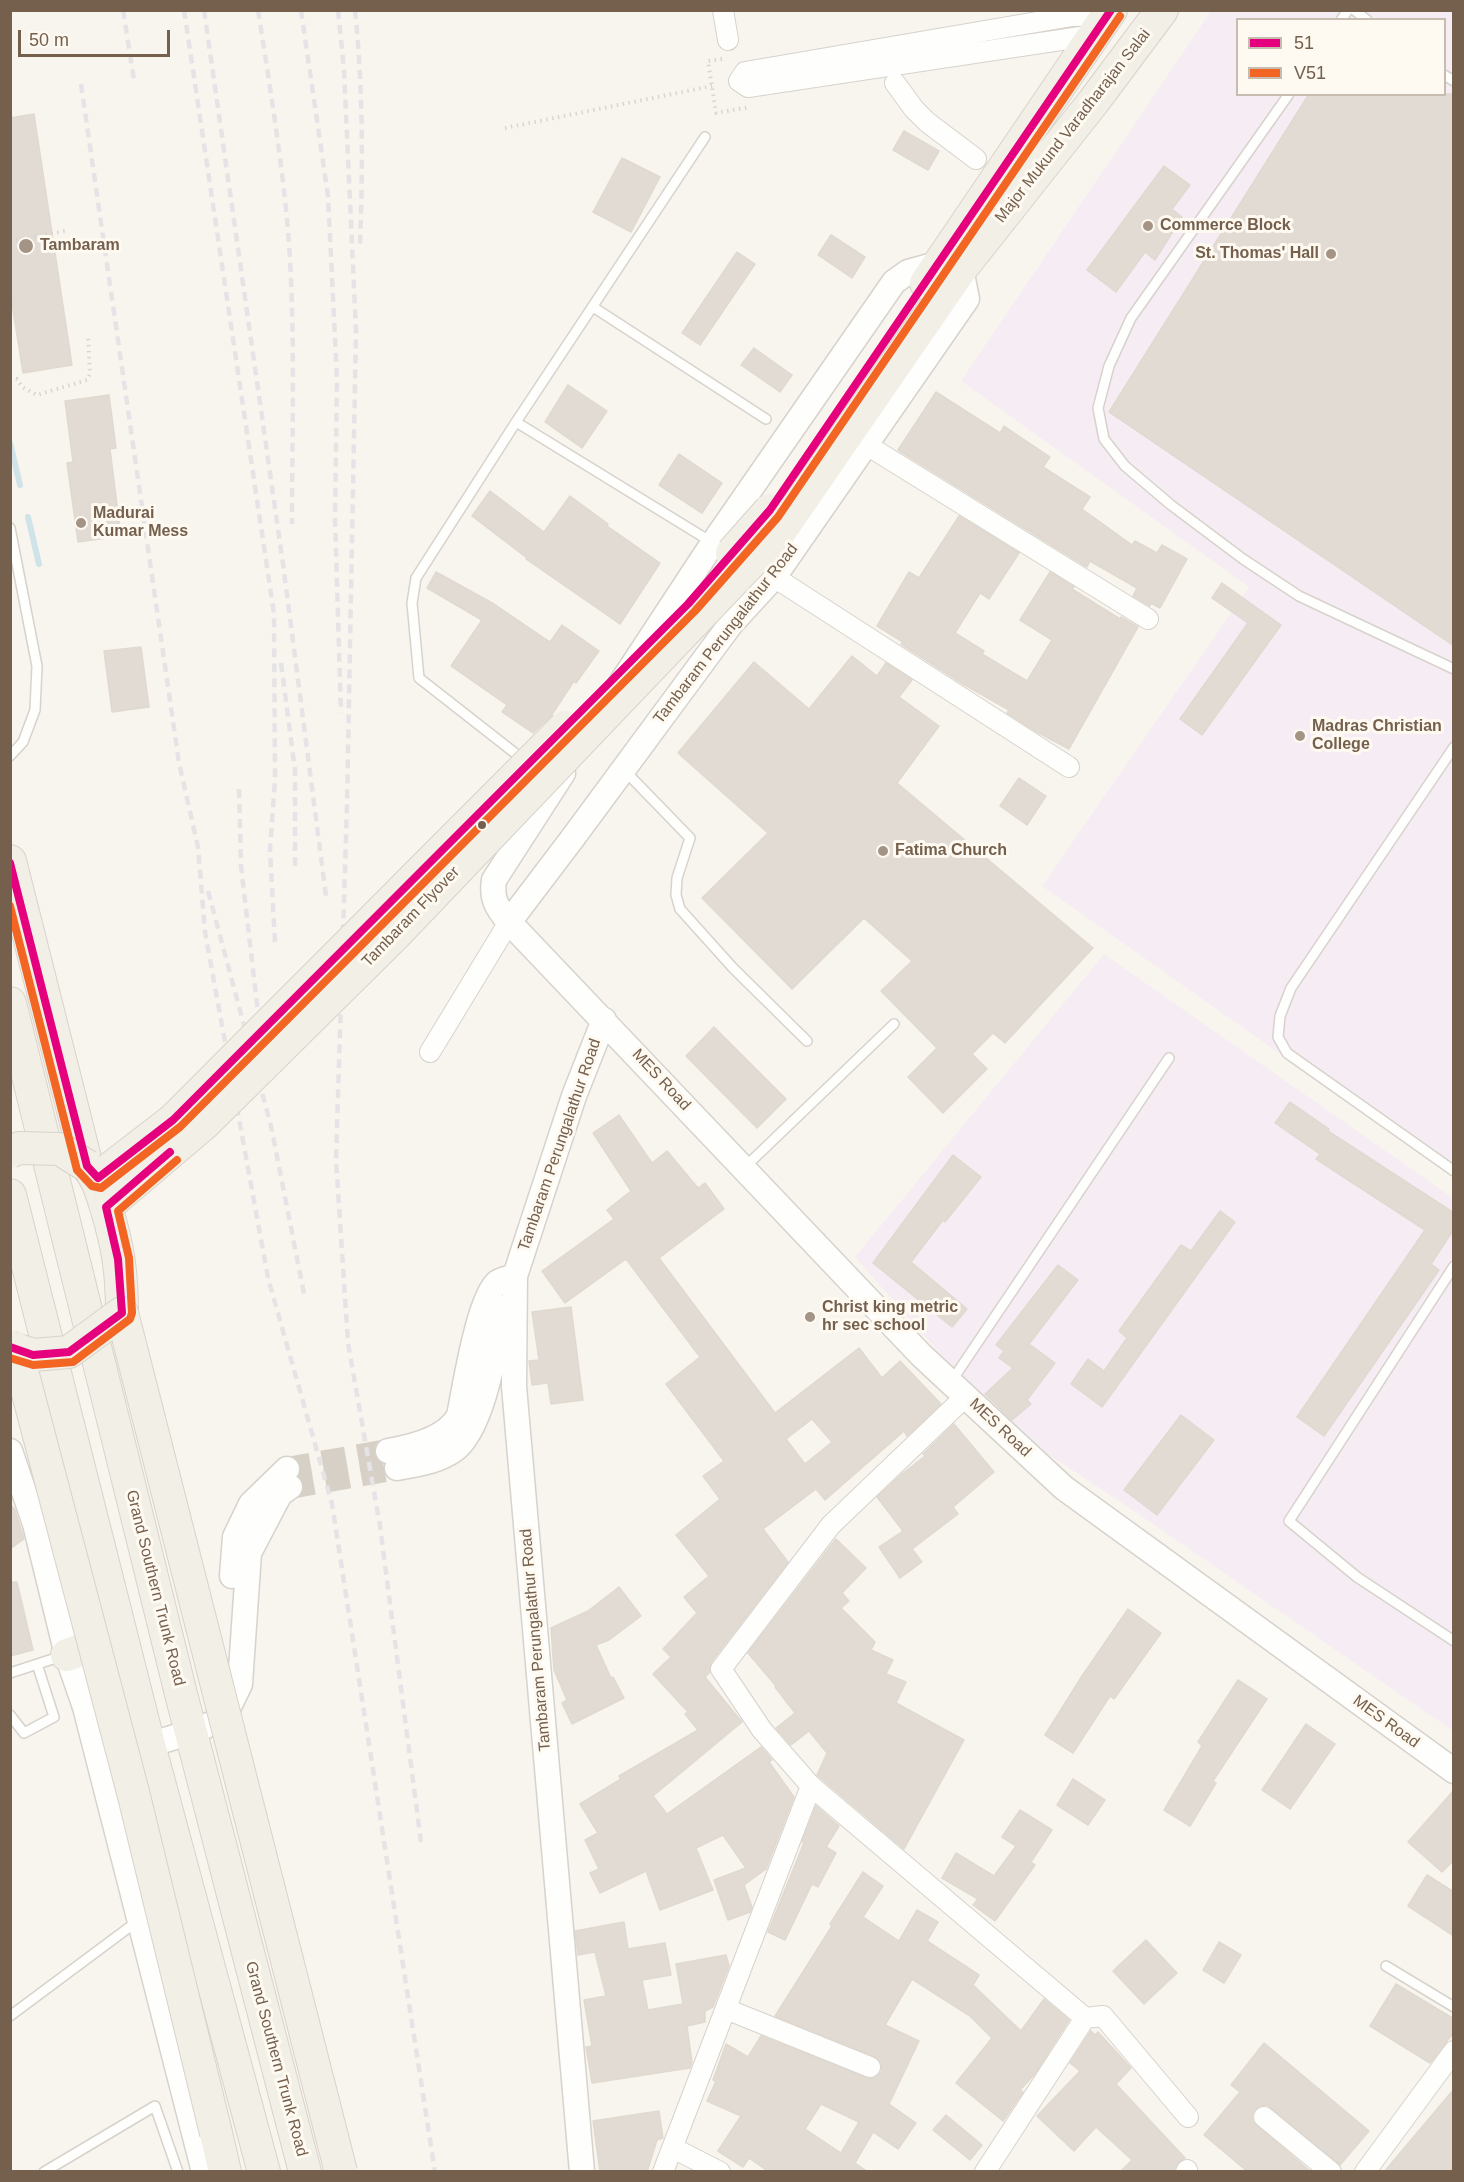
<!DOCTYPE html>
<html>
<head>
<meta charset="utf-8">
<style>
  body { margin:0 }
  #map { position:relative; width:1464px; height:2182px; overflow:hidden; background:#f8f5ee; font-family:Arial,sans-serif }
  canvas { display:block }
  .frame { position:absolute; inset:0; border:12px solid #75604e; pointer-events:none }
  .legend { position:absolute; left:1236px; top:18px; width:210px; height:78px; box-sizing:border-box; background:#fefaf1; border:2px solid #c7bcb0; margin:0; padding:8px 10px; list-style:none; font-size:18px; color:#75604e }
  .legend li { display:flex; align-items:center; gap:12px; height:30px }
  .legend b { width:30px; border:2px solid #c7bcb0 }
  .scale { position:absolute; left:18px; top:30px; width:152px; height:27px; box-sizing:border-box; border:3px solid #75604e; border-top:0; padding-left:8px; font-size:18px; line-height:21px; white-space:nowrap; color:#75604e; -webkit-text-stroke:4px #fefaf1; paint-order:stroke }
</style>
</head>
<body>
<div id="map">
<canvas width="1464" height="2182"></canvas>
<div class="frame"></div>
<ul class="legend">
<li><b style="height:8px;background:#e5007d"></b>51</li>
<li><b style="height:8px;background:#f26522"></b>V51</li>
</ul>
<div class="scale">50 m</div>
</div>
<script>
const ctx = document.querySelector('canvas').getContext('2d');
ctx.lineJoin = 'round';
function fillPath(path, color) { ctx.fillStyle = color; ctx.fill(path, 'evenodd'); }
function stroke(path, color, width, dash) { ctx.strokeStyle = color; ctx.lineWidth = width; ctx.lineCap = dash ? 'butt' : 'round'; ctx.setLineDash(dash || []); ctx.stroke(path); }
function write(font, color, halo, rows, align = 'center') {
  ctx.font = font + ' Arial,sans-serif'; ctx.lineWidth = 6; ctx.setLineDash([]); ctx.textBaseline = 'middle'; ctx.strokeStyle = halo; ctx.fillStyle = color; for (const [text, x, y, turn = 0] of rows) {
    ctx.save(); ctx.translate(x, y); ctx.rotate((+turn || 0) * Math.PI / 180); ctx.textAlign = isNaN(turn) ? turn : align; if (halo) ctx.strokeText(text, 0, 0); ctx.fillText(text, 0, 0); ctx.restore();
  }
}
fillPath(new Path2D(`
  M1211,11H1453V1176L1042,886L1249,587L961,381ZM1238,20H1444V94H1238Z
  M1104,954L1453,1198V1731L1134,1511L1036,1446L978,1394L938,1351L855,1257Z`), '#f6edf4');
stroke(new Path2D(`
  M10,443L20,485
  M28,517L39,564`), '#d0e3e8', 6);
const building = new Path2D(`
  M1309,94H1454V646L1109,412Z
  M34,114L72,365L23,373L10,291V118Z
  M904,131L939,151L928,170L893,150Z
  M622,158L660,177L631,232L593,212Z
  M1164,166L1190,185L1172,209L1182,217L1155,260L1145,252L1116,292L1087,270Z
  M831,235L865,257L852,278L818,255Z
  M737,252L755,264L700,345L682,333Z
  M754,348L792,375L780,392L741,365Z
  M568,385L607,411L582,448L545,422Z
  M936,392L1000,433L1004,426L1050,457L1043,467L1090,497L1082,509L1132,545L1135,541L1157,553L1162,545L1187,559L1160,608L1151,603L1150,606L1133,596L1137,588L1090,561L1087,567L898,450Z
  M109,395L116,448L110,449L121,536L78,542L67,463L73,462L65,401Z
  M679,454L722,483L702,513L659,485Z
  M490,491L544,532L570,496L608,524L607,526L660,563L620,624L526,559L527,558L472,516Z
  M959,516L1019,553L989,599L980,593L955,633L984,651L982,654L1027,681L1052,640L1020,620L1050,572L1074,587L1072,589L1120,619L1121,617L1138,627L1069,749L1037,732L1007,713L1009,710L963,684L901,644L903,642L877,626L909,572L919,578Z
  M436,572L494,604L550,642L562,625L599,651L576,683L574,681L551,716L533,733L502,712L507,705L451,666L482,620L427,588Z
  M1222,583L1281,625L1202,735L1180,719L1248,623L1212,598Z
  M141,647L149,707L112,712L104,651Z
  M852,656L877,676L886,663L912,680L899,697L939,726L897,783L1093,948L1005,1043L993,1033L972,1054L987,1069L943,1113L908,1077L937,1048L881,991L912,961L864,918L792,989L702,898L768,833L678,753L754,662L809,709Z
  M1019,778L1046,796L1027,825L1000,806Z
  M714,1027L786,1099L757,1128L686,1056Z
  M1290,1102L1329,1129L1328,1131L1454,1213V1229L1431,1264L1439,1270L1324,1436L1297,1417L1425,1230L1316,1159L1320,1154L1275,1123Z
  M619,1115L652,1163L667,1151L698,1188L705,1183L724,1209L659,1258L775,1413L859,1348L882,1378L900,1361L941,1404L907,1436L904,1431L825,1500L816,1489L763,1529L788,1562L711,1662L710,1672L705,1677L742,1722L653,1796L667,1814L761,1747L772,1760L769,1762L794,1797L766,1869L744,1885L752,1907L750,1912L728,1920L714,1880L746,1868L723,1835L696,1848L713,1890L660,1910L646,1871L600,1893L590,1873L599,1869L585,1840L598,1833L580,1804L621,1779L619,1776L698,1730L685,1714L688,1712L653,1674L671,1657L663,1649L697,1613L684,1597L709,1576L676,1535L720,1499L703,1476L724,1461L666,1384L700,1357L626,1259L565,1303L542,1271L614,1219L607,1210L631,1191L593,1133ZM812,1419L832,1442L805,1464L786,1439Z
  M953,1155L981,1177L945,1222L943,1220L911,1262L967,1309L952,1327L873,1263Z
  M1220,1211L1235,1222L1102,1407L1071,1384L1088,1359L1104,1371L1127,1338L1119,1331L1181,1245L1191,1251Z
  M1058,1265L1078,1280L1029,1344L1055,1363L1027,1400L1031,1404L1012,1420L985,1394L1013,1368L999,1358L1004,1351L996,1345Z
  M571,1307L583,1400L551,1404L548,1383L532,1385L529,1361L539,1360L532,1312Z
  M1181,1415L1214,1440L1157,1515L1124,1490Z
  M954,1424L994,1472L953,1507L958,1514L912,1549L922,1562L900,1578L879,1547L903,1531L877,1497L902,1474L925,1456L923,1454Z
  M10,1504L15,1510L24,1539L10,1549Z
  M836,1539L866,1568L842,1593L849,1601L841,1608L875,1642L871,1650L893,1660L886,1674L906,1682L896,1703L964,1740L904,1849L817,1775L827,1753L809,1731L791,1745L776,1728L795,1713L775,1687L776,1686L748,1653Z
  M10,1582H17L33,1650L10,1656Z
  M619,1587L641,1616L609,1640L596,1645L611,1678L613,1677L624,1698L572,1724L562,1703L567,1700L554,1670L551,1628L588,1611Z
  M1128,1609L1161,1633L1114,1699L1110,1696L1073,1753L1045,1735L1082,1676Z
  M1238,1680L1267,1699L1213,1781L1216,1783L1190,1826L1164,1810L1202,1746L1198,1742Z
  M1306,1724L1335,1744L1290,1809L1262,1790Z
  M1073,1779L1105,1800L1088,1825L1057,1805Z
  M1454,1790V1860L1442,1872L1408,1842Z
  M816,1806L839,1826L826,1847L836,1853L818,1887L812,1884L785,1940L768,1932L805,1840L802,1842Z
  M1020,1810L1052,1830L1031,1862L1035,1865L995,1921L973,1905L978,1899L942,1878L956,1853L994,1876L1016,1846L1002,1837Z
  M863,1872L883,1886L863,1917L899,1941L917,1910L938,1922L927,1941L979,1975L973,1985L1021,2031L1044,1999L1069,2020L1034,2075L1020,2090L1023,2092L1003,2121L956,2083L992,2038L970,2016L912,1979L885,2025L919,2041L889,2104L916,2123L898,2149L873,2132L855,2163L868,2172H769L749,2158L743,2167L718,2151L741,2116L707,2101L716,2081L713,2080L726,2044L748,2057L761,2036L866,2078L872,2079L881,2072L882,2065L874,2056L775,2016L832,1926L830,1924ZM821,2104L859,2122L841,2153L805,2129Z
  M1427,1875L1454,1892V1936L1408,1906Z
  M624,1922L628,1949L665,1943L671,1975L642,1980L648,2010L683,2004L676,1964L726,1955L729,1966L713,2007L705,2011V2022L687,2026L692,2062L690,2068L592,2083L586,2047L592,2046L584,2000L606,1996L595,1952L578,1955L575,1931Z
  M1146,1940L1177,1973L1144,2004L1113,1971Z
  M1219,1942L1241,1955L1224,1983L1203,1970Z
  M1396,1984L1454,2019V2032L1430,2063L1370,2026Z
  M1091,2031L1095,2035L1098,2032L1131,2068L1116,2084L1185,2158L1177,2164L1174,2172H1120L1132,2160L1096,2127L1074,2151L1037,2116L1080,2071L1070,2063Z
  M1264,2043L1369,2131L1340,2165L1267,2105L1260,2106L1255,2109L1252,2116L1253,2122L1311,2172H1248L1204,2135L1240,2092L1231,2085Z
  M1454,2089V2172H1384Z
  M659,2111L663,2138L657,2140L647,2172H600L593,2121Z
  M946,2115L982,2145L970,2160L933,2130Z`);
fillPath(building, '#e2dbd3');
stroke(building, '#e0d9d0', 1.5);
stroke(new Path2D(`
  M287,1469L388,1451
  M290,1487L397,1468`), '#d7d0c6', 24, [24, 12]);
const service = new Path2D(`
  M1354,10L1367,20
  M1341,20L1348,10
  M1444,75L1454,81
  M1289,94L1131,318L1109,366L1098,408L1104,439L1125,466L1171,505L1243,559L1299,596L1454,669
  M705,137L516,422L713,543
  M593,307L766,419
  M516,422L416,578L412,603L419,678L525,761
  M10,528L37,666L35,710L23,742L10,756
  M1454,747L1291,988L1280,1016L1278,1037L1287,1053L1454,1171
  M625,771L690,838L677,878L676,895L680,909L733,968L807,1041
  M744,1168L894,1024
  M1454,1266L1289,1521L1357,1577L1454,1641
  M951,1382L1169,1058
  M10,1673L62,1656
  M10,1715L24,1733L54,1717L37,1664
  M1386,1966L1454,2007
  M10,2016L139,1920
  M44,2172L155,2106L178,2172`);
const minor = new Path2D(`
  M723,10L728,40
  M1094,35L748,87L739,81L745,72L1072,16L1108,15
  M895,83L914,109L927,122L976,159
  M865,444L1148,619
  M774,577L1069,767
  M430,1052L509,922
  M811,1786L762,1730L721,1669L831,1525L966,1396
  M726,2009L870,2067
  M1085,2018L1103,2016L1188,2117
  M1264,2117L1331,2172
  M673,2148L720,2172
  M663,2172L811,1786L1085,2018L985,2172
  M1186,2172L1187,2170
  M1365,2172L1454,2051`);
const tertiary = new Path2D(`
  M619,686L713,543L894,282L908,272L940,263
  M563,773L494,880C491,899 497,908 509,922L921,1355L1064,1488L1454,1771
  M509,922L572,839L730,625L774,577L967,299L961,269
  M10,1451L35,1524L67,1655L85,1707L204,2172
  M388,1451C413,1447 446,1439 459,1416C464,1391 479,1295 498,1282C503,1279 510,1278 515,1276
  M397,1468C417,1464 437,1462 454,1450C483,1429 495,1349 503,1313L508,1306
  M232,1576L235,1537L251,1504L287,1469
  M149,1745L191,1732L223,1719L240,1684L249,1553L280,1494L290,1487
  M582,2172L514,1386L515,1276L574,1096L604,1020`);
const primary = new Path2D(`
  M926,283L1111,10
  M779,533L961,269L1094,101L1162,10
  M10,861L87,1166C98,1179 101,1191 106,1207C118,1246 122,1272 122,1313
  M10,1003L181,1694L305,2172
  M10,1195L149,1745L264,2172
  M67,1655L120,1636
  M216,2133L225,2172`);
stroke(service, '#d7d2cc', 12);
stroke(minor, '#d7d2cc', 22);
stroke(tertiary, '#d7d2cc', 27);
stroke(primary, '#d9d2cb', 34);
stroke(new Path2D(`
  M722,59L708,61L716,113L750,107
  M505,128L712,86
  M10,241L65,231
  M10,378L17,379L22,387L37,395L87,380L90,374L88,336`), '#dad5cf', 4, [1.5, 4.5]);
stroke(service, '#fefefc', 9);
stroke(minor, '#fefefc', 20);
stroke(tertiary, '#fefefc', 24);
stroke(primary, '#f2efe7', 32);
stroke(new Path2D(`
  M123,10L134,80
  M184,10L274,614L275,780L270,850L275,943
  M204,10L283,564L326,896
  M258,10C269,80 280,149 287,219C296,318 292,424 292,524
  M301,10L328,196L337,379L335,519L341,713
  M338,10L344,70L356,331L347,805L336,1160L348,1343L380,1526L421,1842
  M355,10C363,88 363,166 360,244
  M81,84L179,763L198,847L205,932L268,1278L332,1504L435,2172
  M281,663L295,770V866
  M239,789L241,866L266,1082
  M208,891L271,1126L304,1294`), '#e6e3e6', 4.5, [9, 6]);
const primaryBridge = new Path2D(`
  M732,553L770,510
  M10,1152L19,1148L60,1149L87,1166
  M98,1178L173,1120L565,727
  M106,1207L206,1122L394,936L779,533
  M10,1347L33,1355L69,1352L122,1313L341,2172
  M16,1348L134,1796L216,2133`);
stroke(primaryBridge, '#d9d2cb', 34, []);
stroke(primaryBridge, '#f2efe7', 32);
stroke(new Path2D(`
  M10,863L87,1166L98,1178L173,1120L688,604L770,510L1111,10
  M10,1347L33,1355L69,1352L122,1313L118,1259L106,1207L170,1152`), '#e5007d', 8);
stroke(new Path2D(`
  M10,906L77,1170L92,1186L101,1188L180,1127L695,611L778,517L1120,16
  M10,1358L33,1365L73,1362L130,1319L132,1313L129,1258L118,1211L177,1160`), '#f26522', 8);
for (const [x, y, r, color] of [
  [1148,226,6,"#a39486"],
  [26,246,8,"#a39486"],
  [1331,254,6,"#a39486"],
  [81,523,6,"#a39486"],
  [1300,736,6,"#a39486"],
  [482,825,5,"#75604e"],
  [883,851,6,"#a39486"],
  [810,1317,6,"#a39486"]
]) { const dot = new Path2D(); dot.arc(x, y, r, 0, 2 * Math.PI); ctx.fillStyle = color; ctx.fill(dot); stroke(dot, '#fefaf1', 2); }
write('16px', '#75604e', '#fefaf1', [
  ["Major Mukund Varadharajan Salai",1073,126,-52],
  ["Tambaram Perungalathur Road",726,634,-52],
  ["Tambaram Flyover",411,917,-46],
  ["MES Road",661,1080,47],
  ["Tambaram Perungalathur Road",560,1145,-71],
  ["MES Road",1000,1428,43],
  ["Grand Southern Trunk Road",155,1588,76],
  ["Tambaram Perungalathur Road",536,1640,-95],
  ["MES Road",1386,1722,36],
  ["Grand Southern Trunk Road",276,2059,75]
]);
write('bold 16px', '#75604e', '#fefaf1', [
  ["Commerce Block",1160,226],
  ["Tambaram",40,246],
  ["St. Thomas' Hall",1319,254,"right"],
  ["Madurai",93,514],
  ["Kumar Mess",93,532],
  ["Madras Christian",1312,727],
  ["College",1312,745],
  ["Fatima Church",895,851],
  ["Christ king metric",822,1308],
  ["hr sec school",822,1326]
], 'left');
</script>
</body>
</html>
